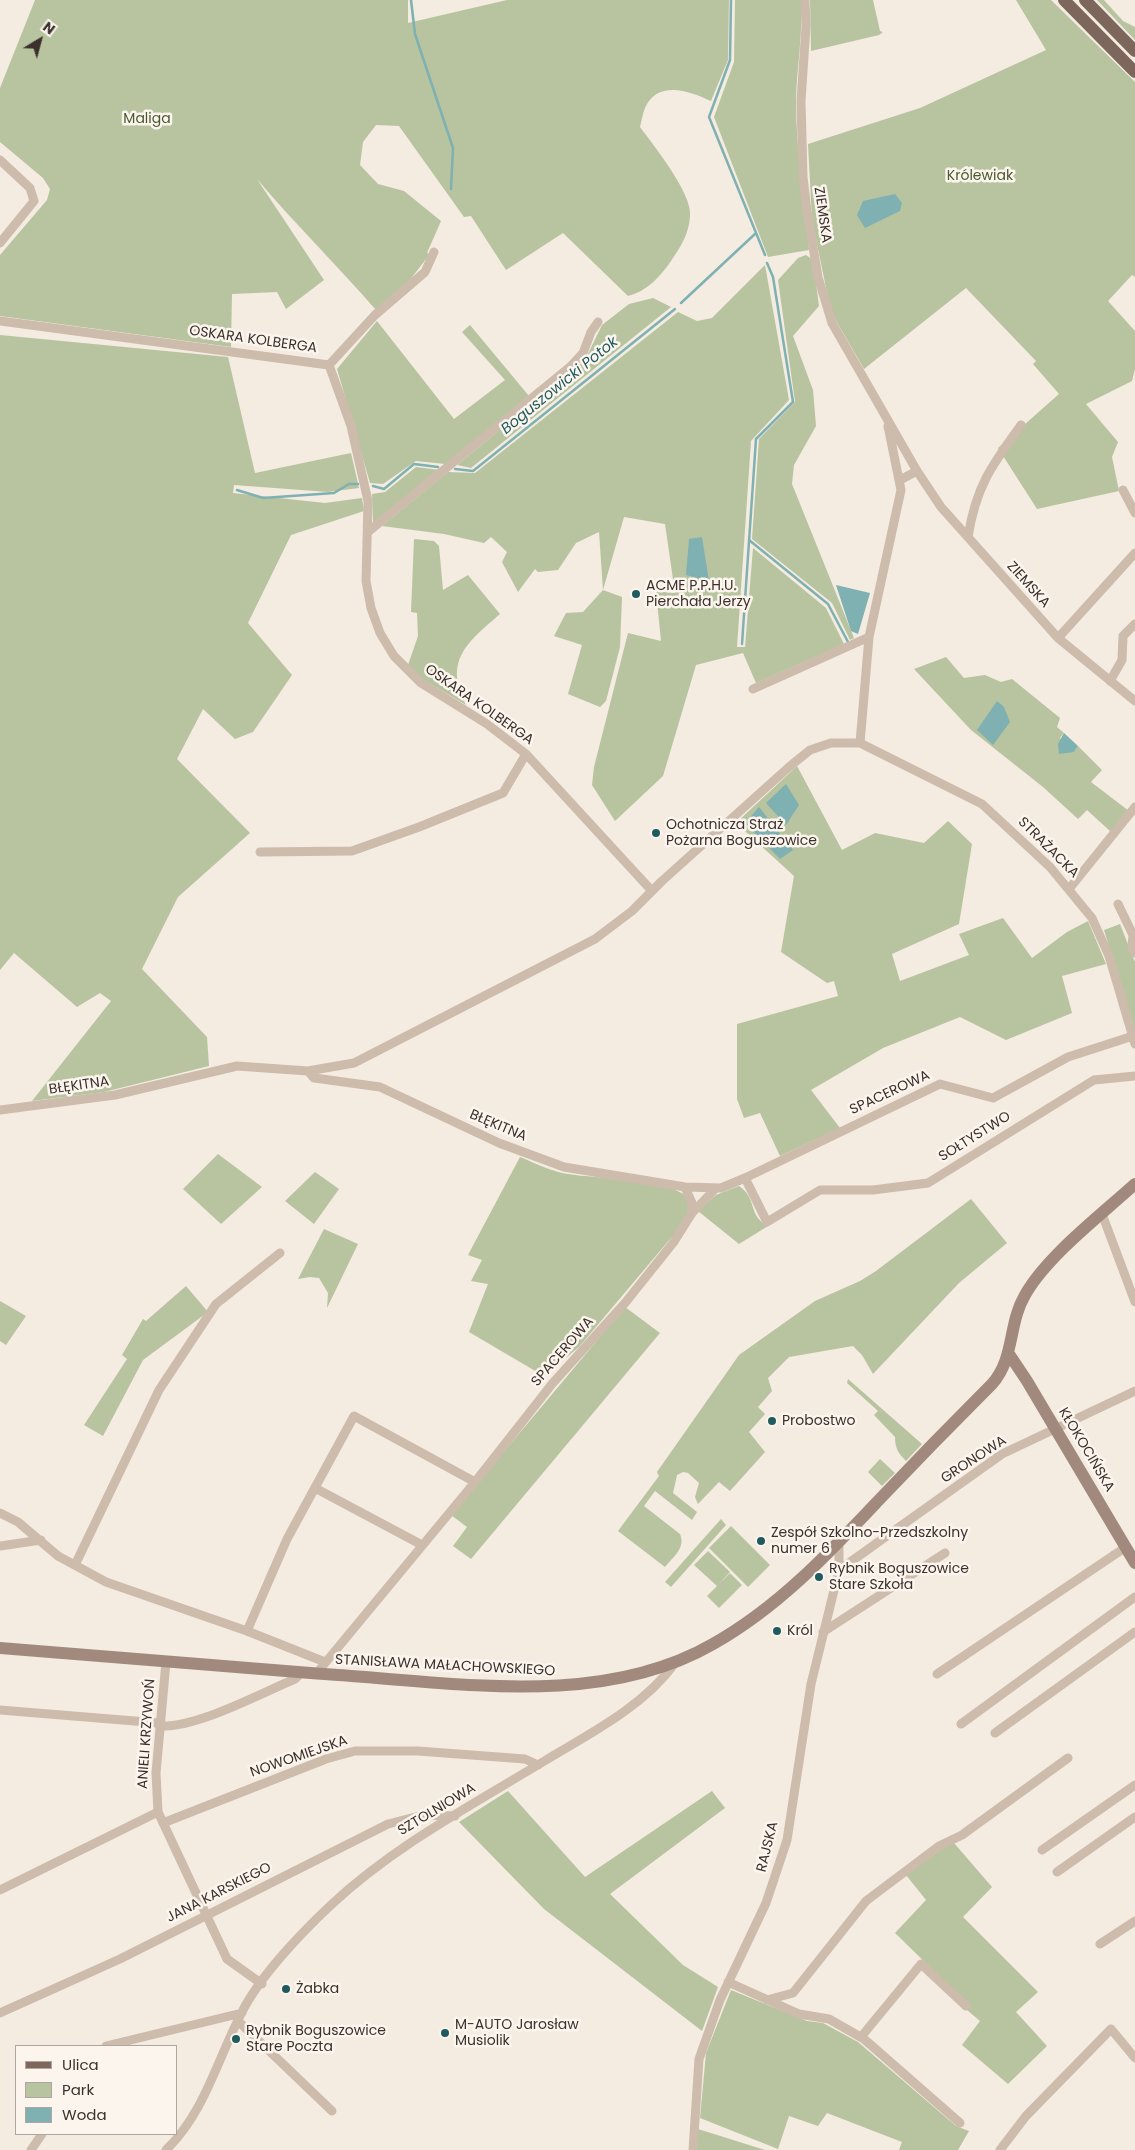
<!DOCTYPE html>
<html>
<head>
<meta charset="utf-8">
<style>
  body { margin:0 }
  #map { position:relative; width:1135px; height:2150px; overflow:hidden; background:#f4ebe1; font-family:Poppins,sans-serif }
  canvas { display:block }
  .legend { position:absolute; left:15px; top:2045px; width:162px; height:90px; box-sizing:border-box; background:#fbf5ee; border:1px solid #aea6a0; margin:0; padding:6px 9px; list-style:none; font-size:15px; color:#3b302b }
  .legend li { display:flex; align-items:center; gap:10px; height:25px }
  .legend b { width:25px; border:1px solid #aea6a0 }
  .north { position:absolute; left:15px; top:15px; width:50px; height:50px; -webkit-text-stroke:4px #fbf5ee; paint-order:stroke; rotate:37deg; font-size:14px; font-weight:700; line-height:20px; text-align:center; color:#3b302b }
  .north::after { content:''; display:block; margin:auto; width:18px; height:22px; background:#3b302b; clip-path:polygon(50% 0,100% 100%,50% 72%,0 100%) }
</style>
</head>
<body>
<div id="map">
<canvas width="1135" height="2150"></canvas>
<ul class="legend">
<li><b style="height:6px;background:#7d675c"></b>Ulica</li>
<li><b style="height:14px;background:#b8c4a0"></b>Park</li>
<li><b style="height:14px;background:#7fb0b2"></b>Woda</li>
</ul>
<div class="north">N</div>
</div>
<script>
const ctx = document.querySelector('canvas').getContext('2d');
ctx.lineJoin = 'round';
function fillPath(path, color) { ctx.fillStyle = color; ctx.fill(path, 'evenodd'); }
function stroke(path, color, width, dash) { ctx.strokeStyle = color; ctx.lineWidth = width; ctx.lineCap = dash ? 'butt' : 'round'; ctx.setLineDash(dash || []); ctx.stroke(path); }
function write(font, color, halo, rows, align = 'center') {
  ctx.font = font + ' Poppins,sans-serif'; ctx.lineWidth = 5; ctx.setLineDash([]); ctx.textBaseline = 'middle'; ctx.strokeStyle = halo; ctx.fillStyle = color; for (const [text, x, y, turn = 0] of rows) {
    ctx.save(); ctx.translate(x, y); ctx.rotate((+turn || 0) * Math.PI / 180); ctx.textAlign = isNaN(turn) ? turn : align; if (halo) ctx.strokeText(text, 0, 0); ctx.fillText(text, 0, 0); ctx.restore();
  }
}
fillPath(new Path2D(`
  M35,0H408V23L507,0H729L728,60L711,101C692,92 661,80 647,104C643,110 642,120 640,127C654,146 692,193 690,216C689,234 681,246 671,261C660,277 647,291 628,296L563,233L506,270L471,216L464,217L399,126L376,125L363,142L360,165L378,184L404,191L441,221L427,253L430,254L409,281L376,310C337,265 295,224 257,179L324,280L286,309L277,292L232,294L231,347L0,316V255L47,200L50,189L43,178L0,142V88Z
  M735,0H801C803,34 797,66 796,100C796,150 804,200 809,250L768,257L714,117L734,62Z
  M810,0H873L880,31L883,32L879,35L811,51Z
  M1016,0H1051L1135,82V277L1132,275L1108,301L1135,331V369L1132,381L1086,404L1118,442L1112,457L1119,491L1037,509L998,448L1059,394L1033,364L1036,361L966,288L864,369L831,312L812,220L808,144L920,108L1046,50Z
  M1097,0H1104L1123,21L1135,27V40Z
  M806,255L813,260L819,306L793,336L813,390L816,426L794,465L792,484L854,638L850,640L832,603L752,539L759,439L795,402L778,280L798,258Z
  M765,265L789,400L751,441L737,647H745L753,548L826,608L844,644L756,683L743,653L696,665L663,776L615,821L592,785L594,767L628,633L661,641L656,591L675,593L665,524L624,517L603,590L622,597L620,647L606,701L600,707L568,694L582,645L554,636L566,613L583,612L603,590L599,532L576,543L558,570L538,572L535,569L518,592L502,562L507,552L491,537L484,543L444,534L382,526L448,472L475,473L678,312L697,321L712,318Z
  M653,298L671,307L471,468L457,465L585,360L602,325L629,304Z
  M377,321L454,419L505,380L462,332L470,325L529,396L445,464L416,461L383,484L370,483L337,369Z
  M0,335L228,357L255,473L351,453L359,488L328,492L234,485L233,493L325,503L362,498L364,511L291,535L248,623L292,675L253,732L235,739L203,709L177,759L250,833L178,897L142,969L207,1037L209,1066L104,1092L32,1101L111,1001L100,993L77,1007L14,953L0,970Z
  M416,467L440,470L373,523L372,494L385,492Z
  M414,539L434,541L439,546L443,590L468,575L500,614C468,642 443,660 466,705L422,679L408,665L418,636L417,613L411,612Z
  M946,657L964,678L985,675L1001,682L1012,679L1060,718L1057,727L1064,733L1060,738L1074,752L1078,746L1102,770L1091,782L1129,811L1111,832L1087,810L1078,819L1043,787L971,730L914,669Z
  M797,766L842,850L875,833L924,843L948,821L972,844L959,924L892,954L900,981L969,955L959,934L1003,918L1032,958L1067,932L1088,921L1106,964L1062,976L1072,1013L1006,1040L960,1017L883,1048L811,1090L840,1128L780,1156L760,1113L744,1118L737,1099V1024L838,996L834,981L827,983L781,952L794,876L736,823Z
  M1120,924L1135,962V1031L1104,930Z
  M218,1154L262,1187L221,1224L183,1189Z
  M520,1157C535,1163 552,1172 568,1174C597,1179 667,1178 689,1198L687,1219L579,1347L533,1385L537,1372L469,1332L488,1284L471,1281L482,1260L468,1255Z
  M315,1172L339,1189L314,1224L285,1201Z
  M739,1186C758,1199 747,1215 768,1226L739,1244L698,1211L716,1195Z
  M971,1199L1007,1243L959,1283L873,1374L862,1355L853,1346L789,1357L768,1378L772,1391L758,1407L765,1414L749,1432L765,1452L730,1491L719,1482L698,1504L695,1497L699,1483L688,1473L683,1472L677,1475L673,1493L697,1512L692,1520L655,1491L644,1506L680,1534C686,1548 673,1557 665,1567L618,1531L659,1476L657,1472L739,1355L815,1301L860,1281L876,1271Z
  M324,1229L358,1244L327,1308L328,1293L319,1278L310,1277L298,1279Z
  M186,1286L208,1312L143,1360L103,1436L84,1425L127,1359L122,1355L143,1319L146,1321Z
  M0,1301L26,1316L6,1345L0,1341Z
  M625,1307L660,1333L471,1559L453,1546L467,1527L451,1515Z
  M848,1379L922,1444L906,1461C898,1453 895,1448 895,1437L874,1415L878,1411L847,1383Z
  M880,1459L895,1473L882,1486L868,1472Z
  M721,1519L726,1525L671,1587L665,1582Z
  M731,1526L770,1565L748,1587L709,1548Z
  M708,1551L730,1572L719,1584L730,1573L742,1585L719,1608L707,1596L717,1586L694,1565Z
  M508,1791L585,1877L712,1791L725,1808L610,1894L683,1965L718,1987L702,2031L544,1909L459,1822Z
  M954,1843L992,1887L963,1917L1038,1992L1016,2012L1047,2046L1008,2084L962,2045L980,2021L967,2010L970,2006L895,1933L926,1900L906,1875L944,1847Z
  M731,1990L807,2021L823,2023L858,2042L956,2126L969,2131L958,2150H899L902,2142L827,2113L818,2126L789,2116L778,2149L700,2118L706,2053Z
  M698,2129L765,2150H697Z`), '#b8c4a0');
fillPath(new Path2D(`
  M895,194L902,203L900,211L865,228L857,215L863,201Z
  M702,537L709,581L686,575L689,539Z
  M836,585L870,593L858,634L851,631Z
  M997,701L1004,707L1010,722L993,745L977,730Z
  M1064,733L1078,746L1074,752L1059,754L1058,744Z
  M786,784L799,805L786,825L766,803Z
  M759,807L793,850L780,859L745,823Z`), '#7fb0b2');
stroke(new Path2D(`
  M411,0L415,34L453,148L451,189
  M731,0L730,60L709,117L765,255
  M681,303L756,233
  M455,469L473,471L675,309
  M373,486L384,489L414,464L438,467
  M237,490L263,498L334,493L349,484H358
  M749,540L828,604L848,642
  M742,644L756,439L793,402L773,277L767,263`), '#7fb0b2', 2.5);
stroke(new Path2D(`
  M805,0L806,26L801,101L803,177L807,211L818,277L832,323L917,471L941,507L1058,638L1135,701
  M0,160L30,188L34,201L0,243
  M0,321L329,365L351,426L368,501L366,581L371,608L380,633L394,656L421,683L487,724L526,754L652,891
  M329,365L375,315L425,272L434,252
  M900,480L917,471
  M1123,490L1135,513
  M369,531L570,367L583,353L591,332L598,322
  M968,537C976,486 992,465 1021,425
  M1058,638L1135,553
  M1110,681L1122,660L1123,636L1135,624
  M753,689L869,637
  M860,743L869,637L901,490L888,426
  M260,852L352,851L419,827L503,793L526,754
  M1069,889L1135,807
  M1118,904L1133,935L1132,947L1135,953
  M308,1071L314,1078L322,1079L380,1087L499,1143L564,1167L685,1187L721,1188L745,1178L767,1222L820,1190H873L928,1183L1094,1080L1135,1076
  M0,1110L115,1095L237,1066L308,1071L354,1063L595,939L632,911L662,881L789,767L810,750L831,743H860L982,804L1050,867L1092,918L1109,956L1135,1044
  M745,1178L940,1084L993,1098L1068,1057L1133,1036
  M692,1213L716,1188
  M1102,1214L1135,1302
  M315,1488L422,1545
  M0,1513L18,1522L58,1556L106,1582L247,1631L325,1662
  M0,1546L41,1540
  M75,1565L159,1390L216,1304L280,1253
  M839,1570L1002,1454L1135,1391
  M247,1631L287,1539L354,1416L475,1482
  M823,1632L945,1553
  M166,1662L156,1773L158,1812L227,1959L262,1984
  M316,1674L475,1482L552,1384L625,1303L673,1243L692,1213V1203L685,1187
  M937,1674L1126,1547
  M0,1710L159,1723
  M961,1724L1135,1597
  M159,1726C197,1728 259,1694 295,1679L301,1673
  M995,1733L1135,1632
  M163,1823L326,1759L355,1751H418L525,1759L538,1765
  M1042,1850L1135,1785
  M1057,1872L1135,1817
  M0,1890L158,1812
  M1100,1944L1135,1921
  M728,1982L799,2014L829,2019L864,2039L960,2123
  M767,2000L793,1993L866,1901L939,1846L962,1835L1068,1758
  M0,2013L120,1959L388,1824L423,1815L455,1816
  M238,2021L332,2111
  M861,2037L921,1964L966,2006
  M106,2046L242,2013
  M31,2150L42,2134
  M166,2150C205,2112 217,2060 242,2012C260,1976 301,1933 331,1905C394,1846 472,1805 546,1760C591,1733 644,1706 675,1663
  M693,2150L699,2059L720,2000L766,1903L787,1840L811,1684L839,1570V1542
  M1000,2150L1026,2116L1111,2029L1135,2058`), '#cdbbac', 9);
stroke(new Path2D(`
  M1009,1354L1027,1381L1135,1563
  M0,1648C112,1658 225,1667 338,1675C460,1683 602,1708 713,1644C777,1608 826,1556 876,1503C914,1463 953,1423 992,1384C1015,1358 1008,1324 1025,1295C1047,1256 1101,1215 1135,1184`), '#a18a7d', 12);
stroke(new Path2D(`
  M1064,0L1135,72
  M1085,0L1135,51`), '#7d675c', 12);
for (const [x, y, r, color] of [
  [636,594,5,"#1f5a5e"],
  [656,833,5,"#1f5a5e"],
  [772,1421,5,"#1f5a5e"],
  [761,1541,5,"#1f5a5e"],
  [819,1577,5,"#1f5a5e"],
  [777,1631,5,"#1f5a5e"],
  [286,1989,5,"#1f5a5e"],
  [445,2033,5,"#1f5a5e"],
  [236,2039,5,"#1f5a5e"]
]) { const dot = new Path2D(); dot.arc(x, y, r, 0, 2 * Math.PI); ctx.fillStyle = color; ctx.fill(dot); stroke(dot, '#fbf5ee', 2); }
write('14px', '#4a5a2e', '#fbf5ee', [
  ["Maliga",147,119],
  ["Królewiak",980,176]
]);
write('14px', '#3b302b', '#fbf5ee', [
  ["ZIEMSKA",822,215,82],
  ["OSKARA KOLBERGA",253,340,8],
  ["ZIEMSKA",1028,585,48],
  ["OSKARA KOLBERGA",479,705,35],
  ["STRAŻACKA",1048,848,45],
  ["BŁĘKITNA",79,1086,-8],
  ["SPACEROWA",890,1093,-25],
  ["BŁĘKITNA",498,1126,23],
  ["SOŁTYSTWO",975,1137,-32],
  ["SPACEROWA",563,1352,-49],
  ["KŁOKOCIŃSKA",1086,1450,59],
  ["GRONOWA",974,1460,-33],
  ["STANISŁAWA MAŁACHOWSKIEGO",445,1666,3],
  ["ANIELI KRZYWOŃ",147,1734,-86],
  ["NOWOMIEJSKA",299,1757,-19],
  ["SZTOLNIOWA",437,1810,-31],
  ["RAJSKA",768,1847,-76],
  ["JANA KARSKIEGO",219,1893,-27]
]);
write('14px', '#3b302b', '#fbf5ee', [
  ["ACME P.P.H.U.",646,586],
  ["Pierchała Jerzy",646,602],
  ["Ochotnicza Straż",666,825],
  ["Pożarna Boguszowice",666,841],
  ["Probostwo",782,1421],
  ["Zespół Szkolno-Przedszkolny",771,1533],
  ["numer 6",771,1549],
  ["Rybnik Boguszowice",829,1569],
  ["Stare Szkoła",829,1585],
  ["Król",787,1631],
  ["Żabka",296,1989],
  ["M-AUTO Jarosław",455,2025],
  ["Musiolik",455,2041],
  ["Rybnik Boguszowice",246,2031],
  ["Stare Poczta",246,2047]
], 'left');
write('italic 15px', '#1f5a5e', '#fbf5ee', [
  ["Boguszowicki Potok",560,386,-39]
]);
</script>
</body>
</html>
